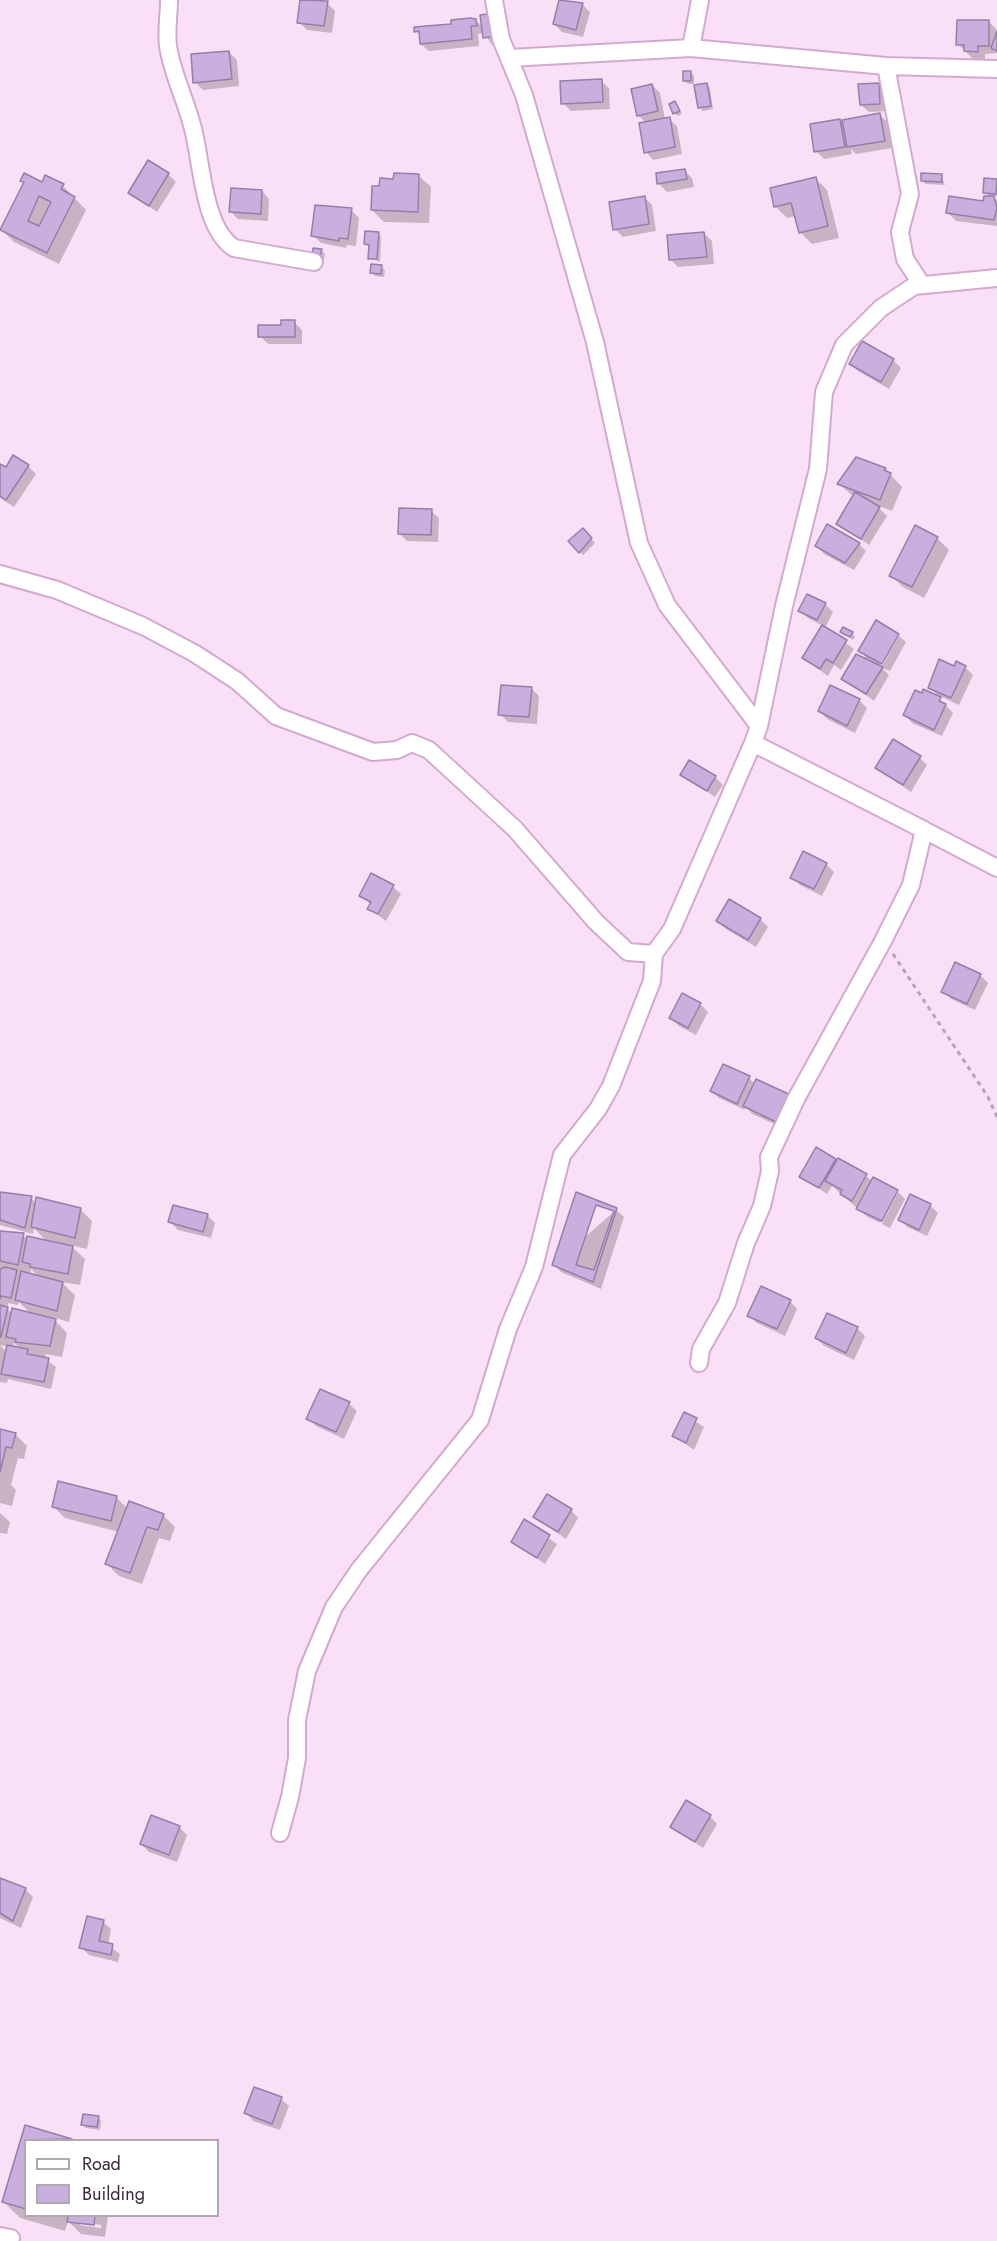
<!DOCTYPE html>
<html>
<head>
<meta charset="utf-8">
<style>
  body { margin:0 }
  #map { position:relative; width:997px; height:2241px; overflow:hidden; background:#fae0f7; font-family:Jost,sans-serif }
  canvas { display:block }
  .legend { position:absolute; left:24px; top:2139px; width:195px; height:78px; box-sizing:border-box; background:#fff; border:2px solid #b0aab0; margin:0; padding:8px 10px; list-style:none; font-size:18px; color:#3a2a39 }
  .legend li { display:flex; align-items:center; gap:12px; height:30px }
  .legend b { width:30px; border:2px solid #b0aab0 }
</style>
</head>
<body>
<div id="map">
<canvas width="997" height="2241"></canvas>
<ul class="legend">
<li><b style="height:8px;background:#fff"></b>Road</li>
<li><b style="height:16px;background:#c8afde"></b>Building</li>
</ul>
</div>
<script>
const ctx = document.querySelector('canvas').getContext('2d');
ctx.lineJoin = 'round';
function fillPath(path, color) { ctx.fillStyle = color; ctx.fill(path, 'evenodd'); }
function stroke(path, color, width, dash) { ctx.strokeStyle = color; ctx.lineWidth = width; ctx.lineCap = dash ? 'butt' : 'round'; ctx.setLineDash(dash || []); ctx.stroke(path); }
fillPath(new Path2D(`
  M301,0L327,3L335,11L332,33L307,30L299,22Z
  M561,0L582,4L590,12L583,37L562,32L554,24Z
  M476,21L505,43L492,45L484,33L478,34L479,46L429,51L421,44V36L416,31Z
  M988,21L996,29L997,53L985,54V59H973L958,44Z
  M229,52L237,60L239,86L203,90L195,82Z
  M691,72L694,76V84H688L684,80Z
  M601,81L609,88L610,109L571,111L563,103Z
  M706,84L710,88L713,109L703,111L700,108Z
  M878,84L886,92L887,111L869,112L861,105Z
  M652,85L660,93L665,119H669L677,126L682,154L653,160L646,152V123L638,115Z
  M675,103L682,114L678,116L675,113Z
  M880,115L888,123L892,148L856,154L851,149L852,154L824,159L816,151L840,120L845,125Z
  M684,170L692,178L694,187L667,192L659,184Z
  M168,174L176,182L157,212L130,193Z
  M418,175L431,187L429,223L384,222L372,210L395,180Z
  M941,176L945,185L926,184L922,181Z
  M815,178L827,190L839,238L812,244L800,232L796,216L787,218L775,206Z
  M996,180L997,196H992L997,201V226L956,221L948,213L984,203L990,198L985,192Z
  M43,184L63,186L86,210L59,264L14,242L2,230Z
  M262,191L269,199L268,221L238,219L231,212Z
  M644,197L652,205L656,231L623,237L615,229Z
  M351,210L359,218L356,246L347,245L346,248L321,243L313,235Z
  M378,233L381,237L380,262L370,258L369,247L366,244Z
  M704,233L712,241L714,264L678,267L670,259Z
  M321,250L325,254L324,259L317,258Z
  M381,266L385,270L384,277L375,276L371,272Z
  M294,322L302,330V344H268L260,336Z
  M863,343L893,360L901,368L889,389L858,371L851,363Z
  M856,459L885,469L902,487L892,511L876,505L887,516L869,545L838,524L854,497L839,484Z
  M0,465L6,469L28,466L36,474L14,507L0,498Z
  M431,511L439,518L438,542L407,541L399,533Z
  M586,533L595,543L583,555L570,541Z
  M937,538L949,550L924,598L903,587L891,575Z
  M859,544L866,551L854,570L824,554L817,546Z
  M825,604L833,612L825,628L854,649L841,670L834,665L828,676L803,658L823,626L808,618L800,611Z
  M842,631L852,633L855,637L853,640Z
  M897,635L877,670L879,672L899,636L906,642L890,671L882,668L889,675L874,701L843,679L864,660L865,656L860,651Z
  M965,667L973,675L959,705L937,695L930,687L955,668Z
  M531,688L539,696L537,724L508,722L500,714Z
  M940,699L953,713L942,736L912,723L905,715Z
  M859,700L867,708L855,733L827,719L820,711Z
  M920,758L927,765L911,792L877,768Z
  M682,774L715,777L723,785L715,797Z
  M826,864L834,872L822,896L800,885L792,877Z
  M393,887L401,894L386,921L369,909L371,905L361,895Z
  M760,919L768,927L756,947L726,929L718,921Z
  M980,975L988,983L975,1010L951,999L943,991Z
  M700,1004L708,1012L696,1035L679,1026L671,1018Z
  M749,1078L755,1084L788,1130L752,1114L746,1107L745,1110L719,1098L712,1091Z
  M835,1160L866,1176L872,1181L873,1179L898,1192H895L880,1223L866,1216L832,1186L827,1194L801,1176Z
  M898,1192L905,1199L890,1228L882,1224Z
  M0,1193L31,1198L37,1204L80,1209L92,1221L87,1249L70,1245L85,1259L80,1285L61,1282L75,1295L69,1322L52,1317L67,1333L62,1357L46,1354L45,1359L56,1367L51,1389L8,1379L7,1383L0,1382V1345L7,1352L8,1347L0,1345V1307L3,1308L0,1304V1231L47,1242L34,1228L33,1234L0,1225ZM31,1269L39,1277L30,1275ZM19,1302L32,1315L12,1314L4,1305L8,1306V1303L18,1305ZM14,1343L21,1349L13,1348Z
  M911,1196L931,1206L938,1213L927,1236L907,1227L900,1219Z
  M616,1210L624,1217L601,1289L561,1272L554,1264Z
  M207,1215L215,1223L211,1238L178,1230L170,1222Z
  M790,1301L797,1309L785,1336L757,1323L749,1315Z
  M857,1328L865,1336L854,1360L824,1346L816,1338Z
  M349,1404L357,1411L344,1439L316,1426L308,1418Z
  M684,1414L704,1427L694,1450L674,1436Z
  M0,1430L15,1434L27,1446L24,1459L18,1458L11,1485L16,1490L12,1506L0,1503Z
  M116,1497L128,1509L163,1515L175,1527L170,1541L159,1538L142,1584L119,1576L107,1564L119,1532L65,1518L53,1506Z
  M571,1510L578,1518L566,1539L535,1517Z
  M0,1513L10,1522L7,1534L0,1533Z
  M525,1521L557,1544L545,1564L513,1542Z
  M710,1816L717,1824L703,1848L672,1827Z
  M179,1827L187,1835L177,1862L149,1852L141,1844Z
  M0,1879L25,1889L33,1897L21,1928L0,1918Z
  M103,1922L111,1929L108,1945L120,1954L118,1962L89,1955L81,1947Z
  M255,2089L281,2099L289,2106L280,2130L253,2121L246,2113Z
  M98,2117L101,2121L100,2130L86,2128L83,2125Z
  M26,2127L72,2140H26V2216H108L105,2237L81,2234L68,2221L65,2231L20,2218L4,2202ZM80,2222L101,2225V2228L80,2225Z`), '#0003');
const building = new Path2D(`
  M300,0L328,1L324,26L297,23Z
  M559,0L583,3L576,30L553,24Z
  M495,13L498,36L483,38L480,15Z
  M470,18L476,19L477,26H471L472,39L420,44L419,31L414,32V27L451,24V20Z
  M957,20H989V46H978V52L964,51V45H956Z
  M997,31V51L991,48Z
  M229,51L232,79L193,83L191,54Z
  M683,71H691V81H683Z
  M602,79L603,102L561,104L560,81Z
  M707,83L711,106L698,108L694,85Z
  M879,83L880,104L860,105L858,84Z
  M652,84L658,111L637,116L631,89Z
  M675,101L680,111L673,114L669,104Z
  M880,113L885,141L847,147L842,120Z
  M670,117L675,147L644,153L639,123Z
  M840,119L845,147L814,152L810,124Z
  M148,160L169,173L149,206L128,193Z
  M685,169L687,179L657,184L656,173Z
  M24,173L42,182L45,175L64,184L61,189L75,197L47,253L0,230L24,182L20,181ZM39,196L51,202L39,226L28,221Z
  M394,173L419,174L418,212L371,210L372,186H379L380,178L393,179Z
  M921,173L942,174V182L921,181Z
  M816,177L828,226L799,233L791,203L774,207L770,188Z
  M984,178L997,179L996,194L983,193Z
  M231,188L262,190L261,214L229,212Z
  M645,196L649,224L613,230L609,202Z
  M949,196L983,201L984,196H994L997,208L994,220L946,213Z
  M315,205L352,208L348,239L339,238V241L311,236Z
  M365,231L379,232L377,259H368L369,245L364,244Z
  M704,232L707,257L669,260L667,235Z
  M313,248L322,249L320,256L312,255Z
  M371,264L382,265L381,274L370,273Z
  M281,320H295V337H258V325H281Z
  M862,341L894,359L881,382L849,364Z
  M13,455L29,465L6,500L0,496V464L6,467Z
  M856,457L886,468L884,470L891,473L880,500L837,484Z
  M855,492L880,507L861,539L836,524Z
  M399,508L432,509L431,535L398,534Z
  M827,524L860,543L845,563L815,546Z
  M915,525L938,537L912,587L889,576Z
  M583,528L592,538L579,553L568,541Z
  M807,594L826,603L817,620L798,611Z
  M876,620L899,634L882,664L858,651Z
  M822,625L847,640L833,663L826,659L820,669L802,658Z
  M843,627L853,632L850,637L840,632Z
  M856,654L883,667L866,694L841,679Z
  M939,659L954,666L956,661L966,666L951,698L928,688Z
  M501,685L532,687L529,717L498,715Z
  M830,685L860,699L847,726L818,711Z
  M923,689L941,697L939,701L946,704L934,730L903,715L915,690L922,693Z
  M893,739L921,756L903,785L875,768Z
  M689,760L716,776L707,791L680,775Z
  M803,851L827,863L814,889L790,878Z
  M371,873L394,885L378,914L367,909L371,902L359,896Z
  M729,899L761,918L748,940L716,921Z
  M955,962L981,974L967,1004L941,992Z
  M682,993L701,1003L688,1028L669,1018Z
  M723,1064L750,1076L737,1104L710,1091Z
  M756,1079L793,1096L780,1124L743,1106Z
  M816,1147L836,1159L819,1188L799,1177Z
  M838,1158L867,1174L852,1201L840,1194L842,1190L825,1181Z
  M873,1177L898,1190L882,1221L856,1209Z
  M0,1192L32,1196L25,1228L0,1220Z
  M576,1192L617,1208L593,1282L552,1265Z
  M910,1194L931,1204L919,1230L898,1220Z
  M36,1197L81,1208L75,1238L31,1227Z
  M173,1205L208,1214L203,1232L168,1222Z
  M596,1205L614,1211L594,1270L576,1265Z
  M0,1231L24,1233L18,1265L0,1261Z
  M27,1236L73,1246L68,1274L30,1267V1264L22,1262Z
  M5,1267L17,1270L11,1298L1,1296L0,1299V1269Z
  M21,1271L63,1282L57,1311L15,1300Z
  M761,1286L791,1300L777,1329L747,1316Z
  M0,1305L8,1307L1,1337H0Z
  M12,1308L56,1319L50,1346L15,1342L16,1339L6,1337Z
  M827,1313L858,1327L846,1353L815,1338Z
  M7,1345L28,1349L27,1354L49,1358L44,1382L1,1374Z
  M320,1389L350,1402L336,1432L306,1419Z
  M684,1412L697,1418L686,1443L672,1436Z
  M0,1429L16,1433L12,1448L6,1447L0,1472Z
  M58,1481L117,1496L111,1521L52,1507Z
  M547,1494L572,1509L558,1532L533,1517Z
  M129,1501L164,1514L158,1530L147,1527L130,1573L105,1564Z
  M524,1519L550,1535L537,1558L511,1542Z
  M686,1800L711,1815L695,1842L670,1827Z
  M151,1815L180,1826L169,1855L140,1844Z
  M0,1878L26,1888L13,1921L0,1913Z
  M87,1916L104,1920L99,1941L113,1944L111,1955L79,1948Z
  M254,2087L282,2097L272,2124L244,2113Z
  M83,2114L99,2116L97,2127L81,2125Z
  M25,2125L72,2139L26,2140V2209L2,2202Z
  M68,2216H95L94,2225L67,2222Z`);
fillPath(building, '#c8afde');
stroke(building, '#967eaa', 1.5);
const minor = new Path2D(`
  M169,0C169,15 166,31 168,46C172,73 185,98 192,125C202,159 202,227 234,248L314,262
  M494,0L501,39L524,95L595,342L639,543L667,605L759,726L753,743L924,830
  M691,48L700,0
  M509,58L691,48L886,66L997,69
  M886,66L910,194L900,232L905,259L922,285
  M0,574L57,590L143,626L194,653L237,681L276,716L373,752L397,750L412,743L429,750L515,829L596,922L628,952L654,954L672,929L753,743
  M759,726L784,606L818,469L824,392L844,345L881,308L914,286L997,278
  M699,1363L701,1349L727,1303L746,1243L762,1206L770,1171L769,1157L796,1099L883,941L911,885L924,830L997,868
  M280,1833L290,1797L297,1758V1720L307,1671L334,1607L359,1570L480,1420L508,1329L534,1267L562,1155L598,1109L611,1086L652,981L654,954
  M0,2236L11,2238`);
stroke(minor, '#d3a9cf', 20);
stroke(new Path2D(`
  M893,954L988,1097L997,1117`), '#b7a1b5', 3, [4.5, 4.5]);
stroke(minor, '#fff', 16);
</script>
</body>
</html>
